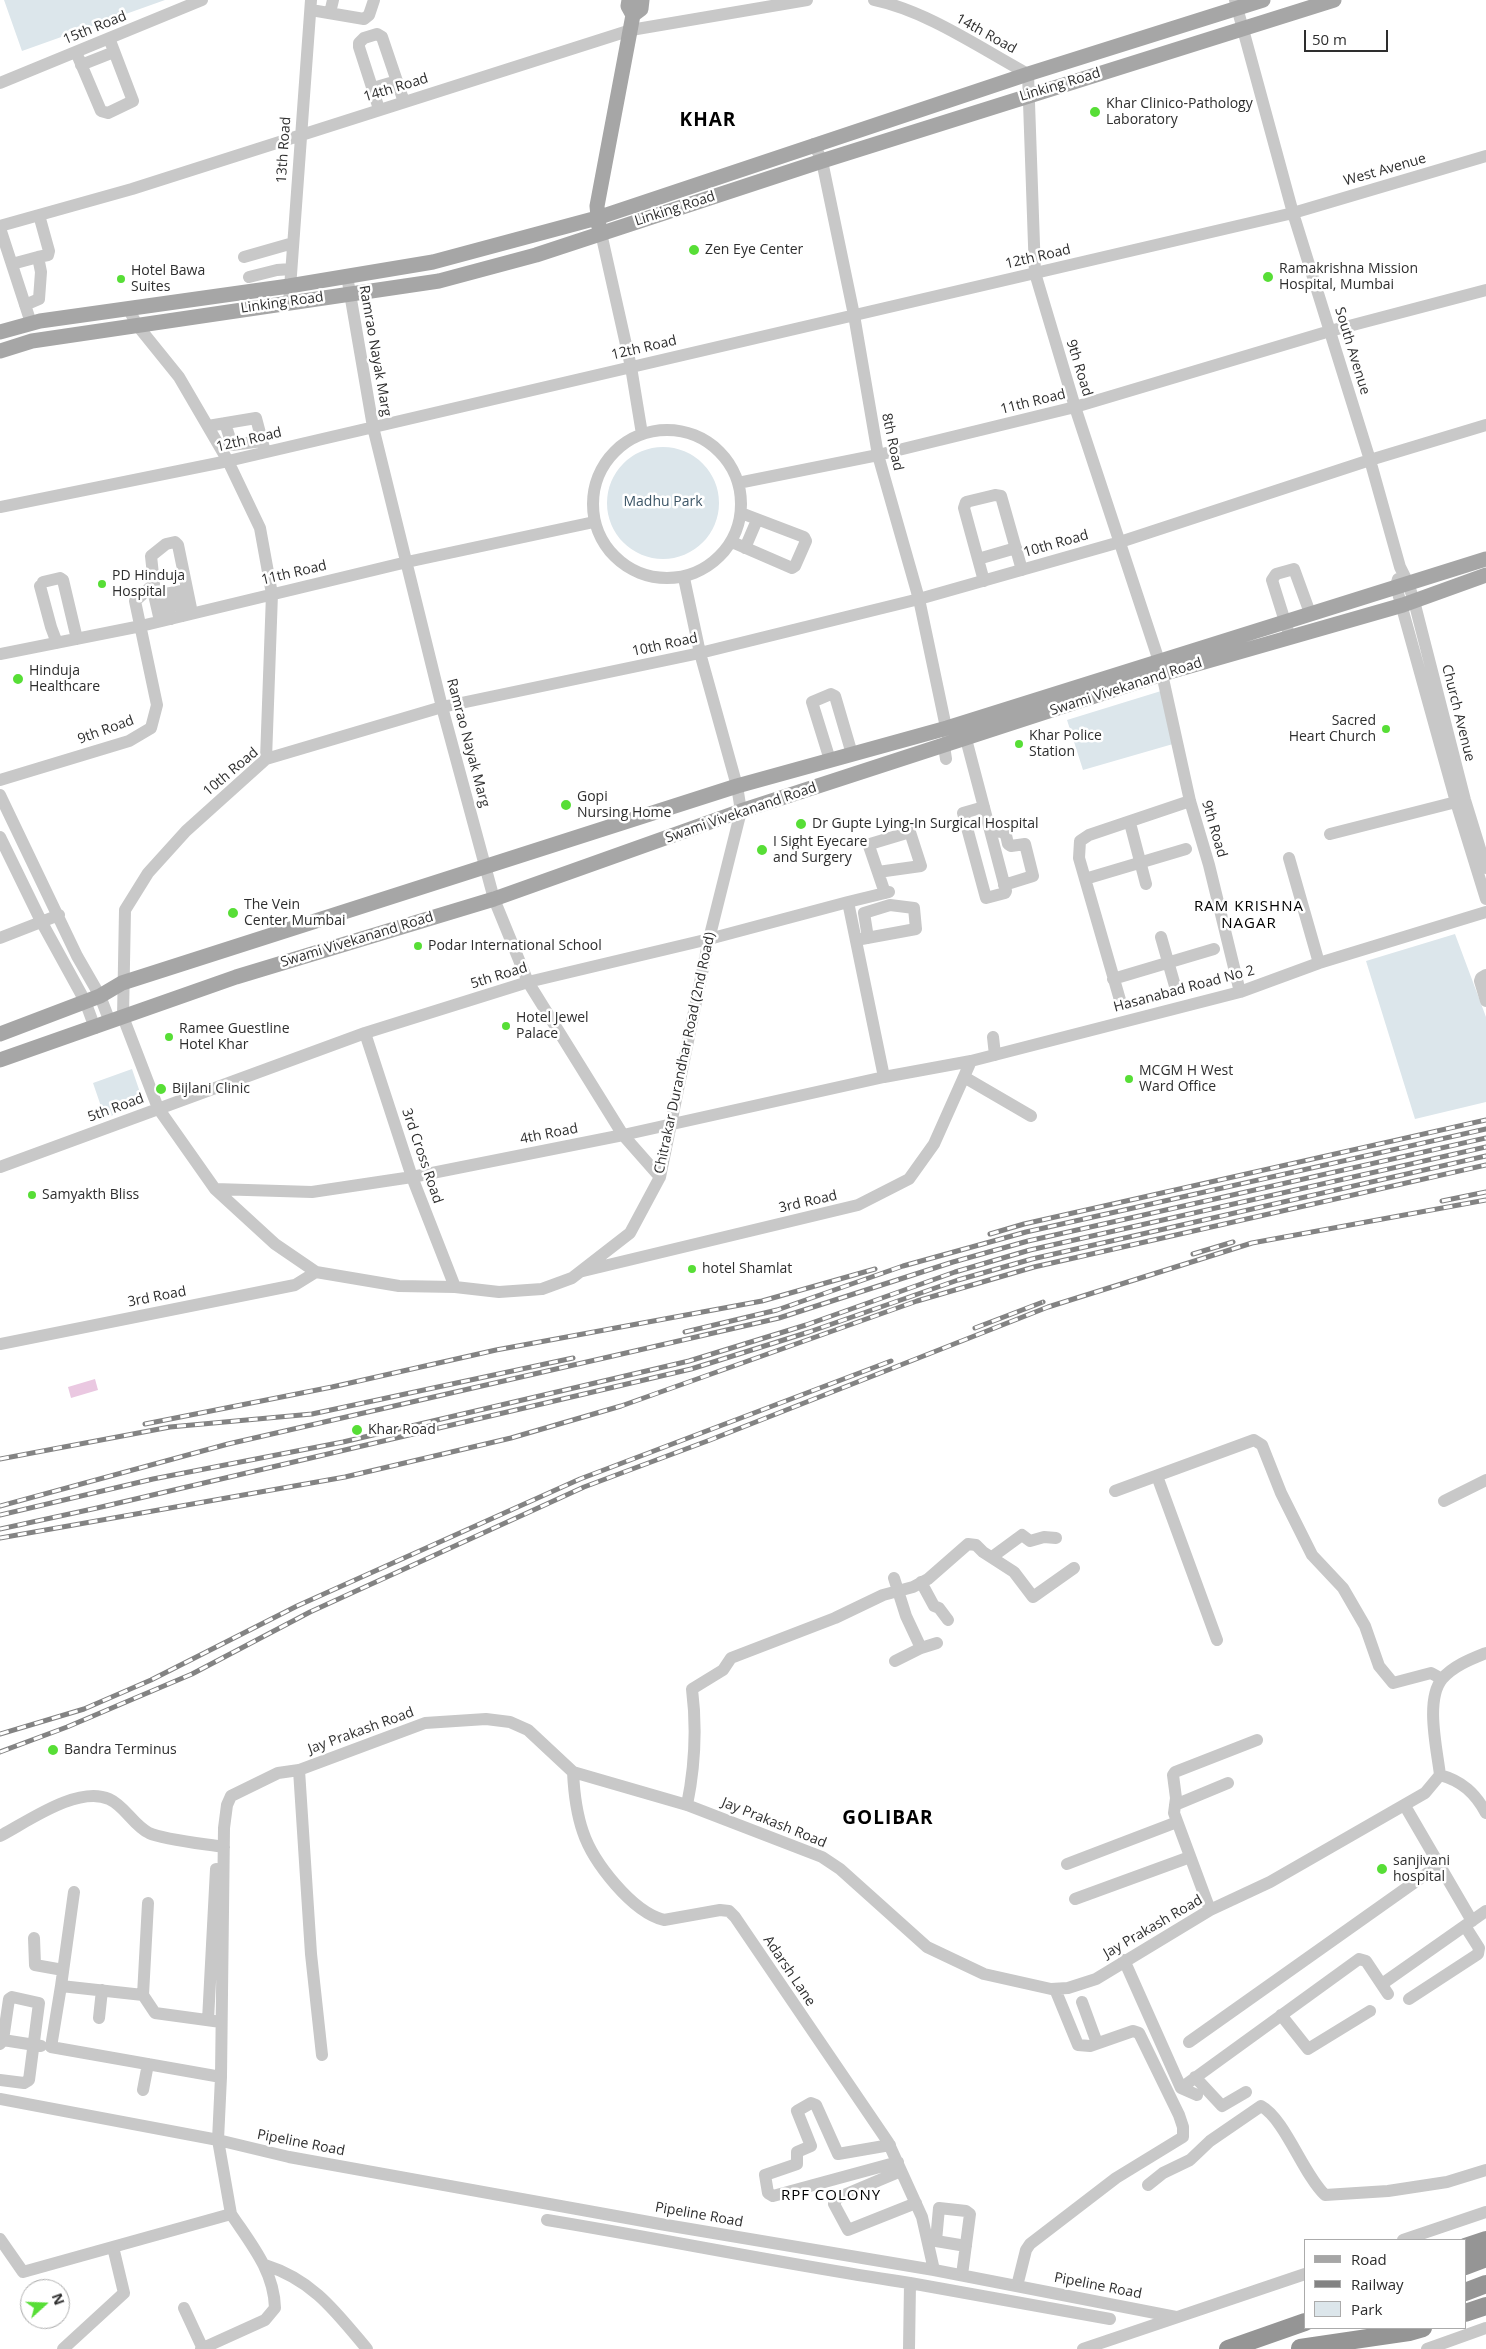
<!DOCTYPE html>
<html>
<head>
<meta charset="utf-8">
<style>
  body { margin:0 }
  #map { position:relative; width:1486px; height:2349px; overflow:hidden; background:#fff; font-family:"Open Sans",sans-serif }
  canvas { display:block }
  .legend { position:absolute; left:1304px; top:2239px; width:162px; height:90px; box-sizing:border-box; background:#fff; border:1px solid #ababab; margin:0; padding:6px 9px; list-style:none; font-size:15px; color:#2e2e2e }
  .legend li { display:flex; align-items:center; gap:10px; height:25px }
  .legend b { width:25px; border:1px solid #ababab }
  .north { position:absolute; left:20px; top:2279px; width:50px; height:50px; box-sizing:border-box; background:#fff; border:1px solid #ababab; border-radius:50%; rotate:70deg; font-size:14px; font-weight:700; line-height:20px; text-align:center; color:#2e2e2e }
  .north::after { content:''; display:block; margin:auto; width:18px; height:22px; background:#57de36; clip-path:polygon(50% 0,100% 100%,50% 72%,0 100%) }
  .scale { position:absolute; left:1304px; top:30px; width:84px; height:22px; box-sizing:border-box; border:2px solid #2e2e2e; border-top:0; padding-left:6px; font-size:15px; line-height:18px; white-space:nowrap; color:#2e2e2e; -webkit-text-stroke:4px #fff; paint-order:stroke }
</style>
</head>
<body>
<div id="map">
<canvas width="1486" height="2349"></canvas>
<ul class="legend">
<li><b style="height:6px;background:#a6a6a6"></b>Road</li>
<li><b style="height:6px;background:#838383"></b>Railway</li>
<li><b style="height:14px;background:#dce6eb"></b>Park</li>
</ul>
<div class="north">N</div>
<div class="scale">50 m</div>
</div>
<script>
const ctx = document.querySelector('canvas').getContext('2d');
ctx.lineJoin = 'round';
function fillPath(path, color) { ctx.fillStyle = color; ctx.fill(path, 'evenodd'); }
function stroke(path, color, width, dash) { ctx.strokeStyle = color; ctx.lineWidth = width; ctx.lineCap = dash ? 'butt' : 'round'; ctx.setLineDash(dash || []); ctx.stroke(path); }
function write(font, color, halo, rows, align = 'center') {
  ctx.font = font + ' "Open Sans",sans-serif'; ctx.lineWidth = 5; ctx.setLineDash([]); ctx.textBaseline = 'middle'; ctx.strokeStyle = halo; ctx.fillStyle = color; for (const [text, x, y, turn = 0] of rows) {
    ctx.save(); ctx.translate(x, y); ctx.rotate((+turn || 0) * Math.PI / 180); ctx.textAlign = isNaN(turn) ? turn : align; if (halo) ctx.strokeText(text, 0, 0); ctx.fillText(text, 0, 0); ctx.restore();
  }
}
fillPath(new Path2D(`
  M4,0H165L22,51Z
  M607 503a56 56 0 1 1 112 0a56 56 0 1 1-112 0Z
  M1161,691L1173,744L1083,770L1067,720Z
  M1455,934L1486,1017V1102L1415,1119L1366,961Z
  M132,1069L144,1104L105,1118L93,1083Z`), '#dce6eb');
fillPath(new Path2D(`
  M95,1379L98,1390L71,1398L68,1387Z`), '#eac8e1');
stroke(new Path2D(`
  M874,0C927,11 980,48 1028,74L1035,273L1075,407L1159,661
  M1235,0L1293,213L1370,460L1400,567L1408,583L1414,601L1465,800L1486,868
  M311,10L364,19L369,15L374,0
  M330,13L333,0
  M76,52L101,111L108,113L133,101L109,38
  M81,65L114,52
  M0,83L202,0
  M373,88L397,81
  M379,109L359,47V43L364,38L377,34L382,37L404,102
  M814,144L822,161L854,315L878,455L919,599L948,737
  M0,226L132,189L631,30L807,0
  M0,228L31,323
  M601,233L631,367L642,434
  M38,257L48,255L49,251L39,215
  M244,257L293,243
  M12,264L38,257L41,272L39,299L25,305
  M347,276L373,427L442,707L494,899L528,982L623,1135L660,1177
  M249,277L277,270L291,269
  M289,302L311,0
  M128,308L137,325L179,377L228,461L260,528L272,594L266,759
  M225,423L232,445L262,441
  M208,426L256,418L265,452
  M593 504a74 74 0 1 1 148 0a74 74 0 1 1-148 0Z
  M738,483L878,455L1075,407L1330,331L1486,290
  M0,507L228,461L1293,213L1486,156
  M732,542L792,568L795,566L806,541L804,537L741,513
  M745,548L757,520
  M978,559L1016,548
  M684,578L700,653L737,786L741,811L709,939L660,1177L630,1233L572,1278L542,1289L499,1292L455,1287L399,1286L316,1272L275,1244L215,1189L158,1108L123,1017L125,910L148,873L186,831L266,759L442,707L700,653L919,599L1120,542L1370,460L1486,425
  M1398,579L1396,586L1456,802L1486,899
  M984,581L964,508L966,502L995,495L1001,496L1022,570
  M43,582L60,578L63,580L77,639
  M40,586L51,627L57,643
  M152,586L160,621
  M177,592L183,616
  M166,594L171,619
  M154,596L187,590
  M1288,631L1272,580L1276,574L1294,569L1310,613
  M0,654L141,626L407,562L594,522
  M1162,674L1190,801L1209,865L1240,992
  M966,739L1006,891L1005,893L986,898L963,813L984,807
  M944,746L946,759
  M830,760L812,702L831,694L835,696L852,754
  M0,780L129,741L151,728L157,705L135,601L154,584L151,556L166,544L175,542L178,545L192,613
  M0,795L77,956L100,996L110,1022
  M1130,823L1146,884
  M991,833L1001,831L1006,835L1008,844L1011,846L1025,844L1033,876L1004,885
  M1330,834L1456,802
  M0,837L41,921L85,1001L95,1028
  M1289,858L1319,963
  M878,872L921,866L910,832L870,844L869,846L885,893
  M1085,879L1186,849
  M848,902L889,892
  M1161,937L1175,986
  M0,938L59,915
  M856,940L916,929L914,908L890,905L864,913L868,938
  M1486,975L1481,978L1480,981L1486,1001
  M1113,979L1214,949
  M1120,1000L1079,858L1080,841L1089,835L1190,801
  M365,1033L412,1177L455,1287
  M993,1037L995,1055
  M964,1077L1031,1116
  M0,1167L365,1033L528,982L709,939L848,902L884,1077
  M215,1189L312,1192L412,1177L623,1135L884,1077L971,1061L1240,992L1319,963L1486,912
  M583,1271L858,1205L909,1179L934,1144L971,1061
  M0,1344L295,1285L316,1272
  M1157,1476L1217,1640
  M1115,1491L1254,1440L1262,1445L1281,1493L1312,1555L1343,1588L1365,1626L1379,1666L1393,1683L1431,1673L1442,1679
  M1444,1501L1486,1480
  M992,1557L1022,1535L1030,1541L1044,1537L1056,1538
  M894,1578L906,1616L921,1648
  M921,1582L934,1606L939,1608L948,1620
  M895,1661L921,1648L937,1643
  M299,1770L311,1954L322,2055
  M573,1772C574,1793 576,1812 583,1832C593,1862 632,1912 664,1920L720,1910L729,1911L735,1917L888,2142L922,2217L934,2270
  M1440,1775C1462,1781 1475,1793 1486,1813
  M687,1805C695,1766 697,1729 692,1689L723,1670L731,1658L835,1618L883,1595L913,1587L928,1579L968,1544L976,1545L983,1552L1014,1572L1033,1597L1074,1568
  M1175,1805L1228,1783
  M1405,1806L1472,1921
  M0,1836C27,1822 78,1785 109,1799C125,1806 133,1825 149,1833C164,1840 206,1844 224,1847
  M1067,1864L1177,1822
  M1075,1899L1190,1857
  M1210,1910L1174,1813L1176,1798L1173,1775L1175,1772L1257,1740
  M34,1938L35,1965L63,1970
  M1124,1960L1181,2088L1197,2095
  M1382,1984L1486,1911
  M61,1986L74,1892
  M143,1995L148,1903
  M1409,1999L1478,1954L1479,1948L1465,1926
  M1082,2002L1097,2043
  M1281,2015L1308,2049L1370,2011
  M99,2018L102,1990
  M208,2020L216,1869
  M1189,2042L1439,1865
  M0,2044L3,2040L41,2046
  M221,2077L51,2047L61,1986L143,1995L155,2013L221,2022
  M1195,2077L1222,2106L1246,2092
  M0,2080L24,2083L29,2080L39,2003L12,1997L9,1999L3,2040
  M1181,2088L1359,1959L1366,1961L1388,1994
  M143,2090L148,2064
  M0,2099L218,2140L289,2157L660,2224L934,2270L1176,2317
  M890,2145L838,2154L816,2105L811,2103L797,2111L811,2146L797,2152V2164L765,2175L768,2193L773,2196L898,2162
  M901,2171L837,2198L834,2204L848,2230L916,2203
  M1148,2185L1163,2173L1190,2160L1210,2141L1261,2106C1285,2119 1303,2174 1325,2195L1388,2191L1447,2182L1486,2170
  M547,2220C668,2240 788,2265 910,2283L909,2349
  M0,2239L23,2272L231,2214L218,2140L221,2077L224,1828L227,1805L231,1796L278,1773L299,1770L425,1723L486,1719L510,1722L528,1730L573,1772L687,1805L822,1857L840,1869L927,1947L984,1974L1051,1989L1068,1988L1096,1979L1210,1910L1270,1882L1425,1793L1440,1775C1437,1749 1425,1700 1442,1679C1453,1666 1471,1659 1486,1653
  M1403,2240L1486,2212
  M265,2265C313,2280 336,2312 367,2349
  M962,2275L970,2214L966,2211L939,2208L936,2241L966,2246
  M910,2283L1110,2319
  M1017,2286L1026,2250L1030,2244L1116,2178L1183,2137V2127L1179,2115L1139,2033L1133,2031L1090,2046L1078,2045L1055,1989
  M184,2308L203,2349
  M63,2349L124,2293L113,2247
  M201,2349L265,2320L275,2308C274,2271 251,2244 231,2214
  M1083,2349L1305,2274
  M1427,2349L1486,2328`), '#c8c8c8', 12);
stroke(new Path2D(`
  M629,0L628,6L633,15
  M599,227L597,206L633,15L641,9L642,0
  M0,332L40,321L289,286L433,262L597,218L1028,74L1263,0
  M0,351L32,341L439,281L536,255L822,161L1334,0
  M0,1034L100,996L122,983L737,786L947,728L1486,559
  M0,1060L236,977L494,899L741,811L1162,674L1403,605L1486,575`), '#a6a6a6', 15);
stroke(new Path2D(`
  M1465,2247L1486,2240
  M1465,2266L1486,2258
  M1465,2292L1486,2284
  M1465,2313L1486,2306
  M1300,2348L1409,2332L1423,2328
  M1228,2349L1305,2322`), '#959595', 18);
const rail = new Path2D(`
  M1442,1201L1486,1192
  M990,1234L1024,1224L1486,1120
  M1193,1254L1233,1242
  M975,1328L1043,1302
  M685,1332L777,1310L903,1266L1026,1232L1486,1129
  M145,1424L332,1387L496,1350L762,1301L875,1269
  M0,1459L170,1427L312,1414L573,1358
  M0,1506L228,1444L779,1318L953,1262L1028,1241L1486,1138
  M0,1515L153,1479L343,1442L689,1361L806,1325L955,1272L1030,1250L1486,1147
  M0,1529L97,1508L691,1369L809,1332L958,1280L1032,1259L1486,1156
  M0,1538L345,1477L511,1438L621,1406L917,1301L1034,1267L1486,1165
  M0,1734L84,1709L151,1680L297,1606L580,1479L891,1361
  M0,1752L67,1727L192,1674L310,1612L584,1487L710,1440L1048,1307L1252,1243L1486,1200`);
stroke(rail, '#838383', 5);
stroke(rail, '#fff', 3, [9]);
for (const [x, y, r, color] of [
  [1095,112,6,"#57de36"],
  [694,250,6,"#57de36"],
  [1268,277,6,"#57de36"],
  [121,279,5,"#57de36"],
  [102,584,5,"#57de36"],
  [18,679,6,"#57de36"],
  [1386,729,5,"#57de36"],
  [1019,744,5,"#57de36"],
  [566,805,6,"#57de36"],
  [801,824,6,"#57de36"],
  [762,850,6,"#57de36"],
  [233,913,6,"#57de36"],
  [418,946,5,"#57de36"],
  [506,1026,5,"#57de36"],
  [169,1037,5,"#57de36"],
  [1129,1079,5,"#57de36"],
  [161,1089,6,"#57de36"],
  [32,1195,5,"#57de36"],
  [692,1269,5,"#57de36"],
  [357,1430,6,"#57de36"],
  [53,1750,6,"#57de36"],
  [1382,1869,6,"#57de36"]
]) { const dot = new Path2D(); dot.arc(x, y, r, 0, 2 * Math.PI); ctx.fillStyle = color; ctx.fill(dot); stroke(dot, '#fff', 2); }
write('14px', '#2e2e2e', '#fff', [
  ["15th Road",95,28,-22],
  ["14th Road",986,34,29],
  ["Linking Road",1060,85,-17],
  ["14th Road",396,88,-17],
  ["13th Road",284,150,-86],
  ["West Avenue",1385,170,-16],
  ["Linking Road",675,209,-18],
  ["12th Road",1038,257,-13],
  ["Linking Road",282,303,-8],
  ["12th Road",644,348,-13],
  ["Ramrao Nayak Marg",375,351,80],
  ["South Avenue",1352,351,73],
  ["9th Road",1079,368,73],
  ["11th Road",1033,402,-14],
  ["12th Road",249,440,-13],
  ["8th Road",892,442,78],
  ["10th Road",1056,544,-16],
  ["11th Road",294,573,-13],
  ["10th Road",665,645,-12],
  ["Swami Vivekanand Road",1126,687,-18],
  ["Church Avenue",1458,713,76],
  ["9th Road",106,730,-20],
  ["Ramrao Nayak Marg",468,743,75],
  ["10th Road",231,772,-40],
  ["Swami Vivekanand Road",741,813,-19],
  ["9th Road",1214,829,74],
  ["Swami Vivekanand Road",357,940,-17],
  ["5th Road",499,976,-17],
  ["Hasanabad Road No 2",1184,989,-15],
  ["Chitrakar Durandhar Road (2nd Road)",685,1053,-78],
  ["5th Road",116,1108,-20],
  ["4th Road",549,1134,-11],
  ["3rd Cross Road",422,1156,71],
  ["3rd Road",808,1202,-13],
  ["3rd Road",157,1297,-11],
  ["Jay Prakash Road",361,1731,-20],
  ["Jay Prakash Road",774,1823,22],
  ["Jay Prakash Road",1153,1927,-30],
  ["Adarsh Lane",789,1971,56],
  ["Pipeline Road",301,2143,11],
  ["Pipeline Road",699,2215,10],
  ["Pipeline Road",1098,2286,11]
]);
write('14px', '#2e2e2e', '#fff', [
  ["Khar Clinico-Pathology",1106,104],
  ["Laboratory",1106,120],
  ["Zen Eye Center",705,250],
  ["Ramakrishna Mission",1279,269],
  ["Hospital, Mumbai",1279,285],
  ["Hotel Bawa",131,271],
  ["Suites",131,287],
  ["PD Hinduja",112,576],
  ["Hospital",112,592],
  ["Hinduja",29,671],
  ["Healthcare",29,687],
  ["Sacred",1376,721,"right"],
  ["Heart Church",1376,737,"right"],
  ["Khar Police",1029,736],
  ["Station",1029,752],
  ["Gopi",577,797],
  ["Nursing Home",577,813],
  ["Dr Gupte Lying-In Surgical Hospital",812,824],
  ["I Sight Eyecare",773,842],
  ["and Surgery",773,858],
  ["The Vein",244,905],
  ["Center Mumbai",244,921],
  ["Podar International School",428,946],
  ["Hotel Jewel",516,1018],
  ["Palace",516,1034],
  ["Ramee Guestline",179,1029],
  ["Hotel Khar",179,1045],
  ["MCGM H West",1139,1071],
  ["Ward Office",1139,1087],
  ["Bijlani Clinic",172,1089],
  ["Samyakth Bliss",42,1195],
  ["hotel Shamlat",702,1269],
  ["Khar Road",368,1430],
  ["Bandra Terminus",64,1750],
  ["sanjivani",1393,1861],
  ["hospital",1393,1877]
], 'left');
write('14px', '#3d5667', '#fff', [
  ["Madhu Park",663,502]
]);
ctx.letterSpacing = '1px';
write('15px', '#000', '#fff', [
  ["RAM KRISHNA",1249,907],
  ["NAGAR",1249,924],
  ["RPF COLONY",831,2196]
]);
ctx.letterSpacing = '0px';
ctx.letterSpacing = '1px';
write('bold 19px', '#000', '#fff', [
  ["KHAR",708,121],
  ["GOLIBAR",888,1819]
]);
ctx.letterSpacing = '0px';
</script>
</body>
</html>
